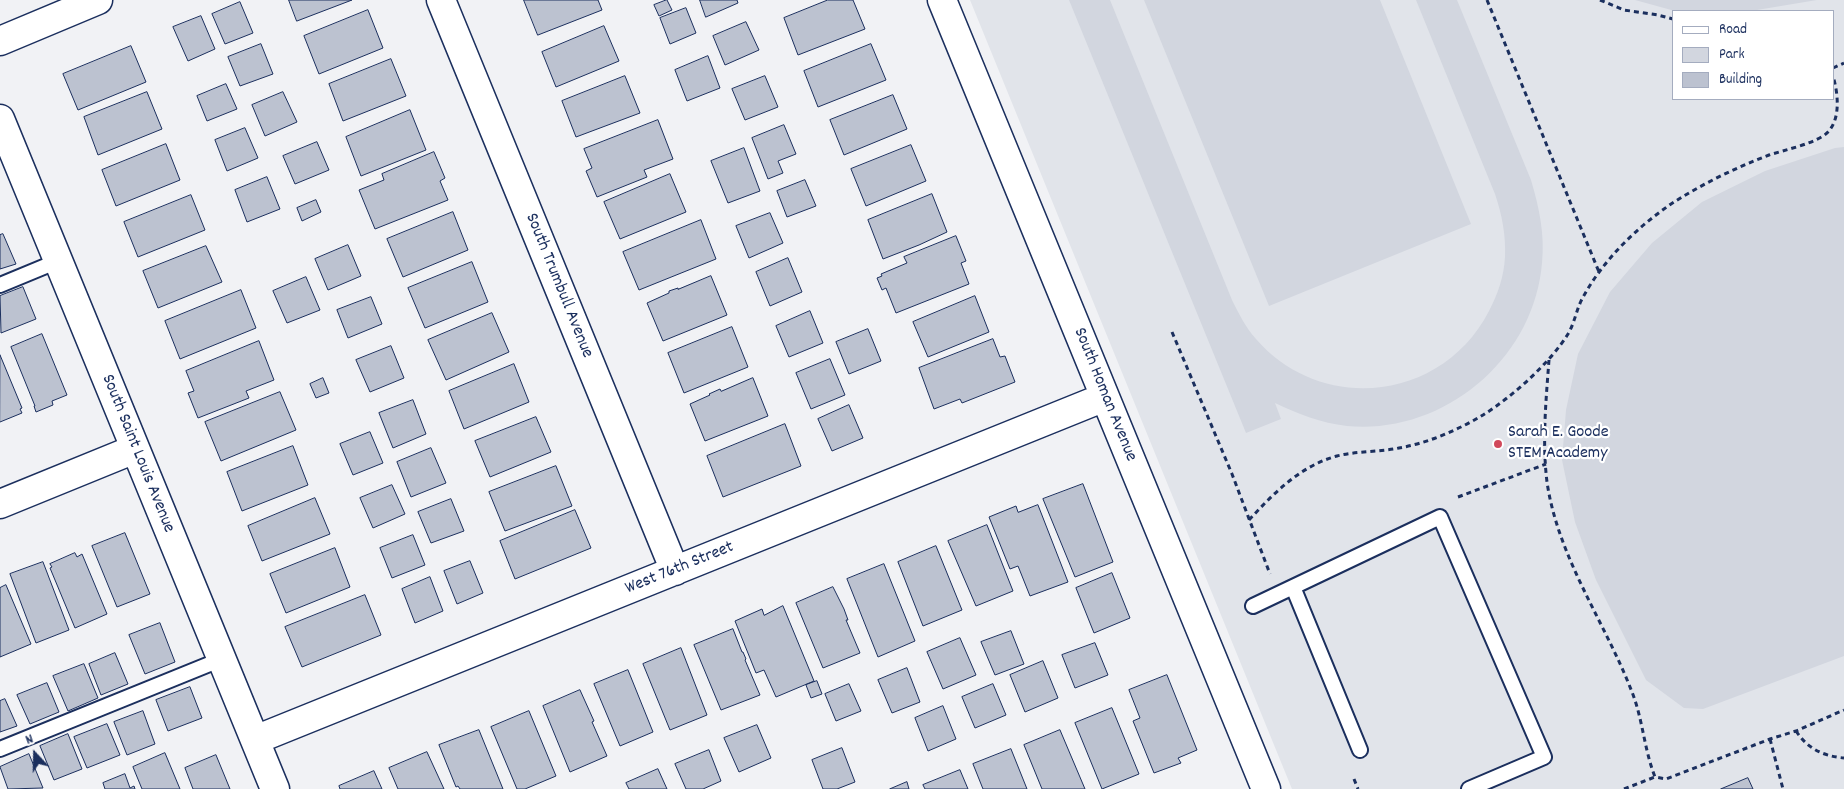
<!DOCTYPE html>
<html>
<head>
<meta charset="utf-8">
<style>
  body { margin:0 }
  #map { position:relative; width:1844px; height:789px; overflow:hidden; background:#f1f2f5; font-family:Dekko,sans-serif }
  canvas { display:block }
  .legend { position:absolute; left:1672px; top:10px; width:162px; height:90px; box-sizing:border-box; background:#fff; border:1px solid #a4acbf; margin:0; padding:6px 9px; list-style:none; font-size:15px; color:#1b2f5e }
  .legend li { display:flex; align-items:center; gap:10px; height:25px }
  .legend b { width:25px; border:1px solid #a4acbf }
  .north { position:absolute; left:10px; top:729px; width:50px; height:50px; -webkit-text-stroke:4px #fff; paint-order:stroke; rotate:339deg; font-size:14px; font-weight:700; line-height:20px; text-align:center; color:#1b2f5e }
  .north::after { content:''; display:block; margin:auto; width:18px; height:22px; background:#1b2f5e; clip-path:polygon(50% 0,100% 100%,50% 72%,0 100%) }
</style>
</head>
<body>
<div id="map">
<canvas width="1844" height="789"></canvas>
<ul class="legend">
<li><b style="height:6px;background:#fff"></b>Road</li>
<li><b style="height:14px;background:#d2d6df"></b>Park</li>
<li><b style="height:14px;background:#bcc2d0"></b>Building</li>
</ul>
<div class="north">N</div>
</div>
<script>
const ctx = document.querySelector('canvas').getContext('2d');
ctx.lineJoin = 'round';
function fillPath(path, color) { ctx.fillStyle = color; ctx.fill(path, 'evenodd'); }
function stroke(path, color, width, dash) { ctx.strokeStyle = color; ctx.lineWidth = width; ctx.lineCap = dash ? 'butt' : 'round'; ctx.setLineDash(dash || []); ctx.stroke(path); }
function write(font, color, halo, rows, align = 'center') {
  ctx.font = font + ' Dekko,sans-serif'; ctx.lineWidth = 4.5; ctx.setLineDash([]); ctx.textBaseline = 'middle'; ctx.strokeStyle = halo; ctx.fillStyle = color; for (const [text, x, y, turn = 0] of rows) {
    ctx.save(); ctx.translate(x, y); ctx.rotate((+turn || 0) * Math.PI / 180); ctx.textAlign = isNaN(turn) ? turn : align; if (halo) ctx.strokeText(text, 0, 0); ctx.fillText(text, 0, 0); ctx.restore();
  }
}
fillPath(new Path2D(`
  M970,0H1844V789H1292ZM1673,11H1833V99H1673Z`), '#e1e4ea');
fillPath(new Path2D(`
  M1069,0H1110L1232,300C1239,314 1246,328 1256,339C1322,415 1443,401 1489,311C1498,294 1504,276 1505,257C1506,235 1502,215 1495,194L1416,0H1457L1531,180C1539,207 1545,234 1542,263C1534,359 1444,435 1347,426C1321,423 1298,414 1275,403L1281,419L1246,433Z
  M1144,0H1380L1471,224L1269,306Z
  M1635,0H1817L1751,11H1675Z
  M1844,147V656L1703,709L1684,708L1646,680L1596,580L1575,522L1562,460L1566,410L1578,354L1610,292L1652,243L1702,202L1765,171L1835,148Z`), '#d2d6df');
const building = new Path2D(`
  M289,0H352L297,21Z
  M524,0H598L602,10L538,35Z
  M667,0L672,10L659,16L654,5Z
  M700,0H737L738,3L706,17Z
  M828,0H853L865,29L798,55L784,18Z
  M240,2L253,33L225,44L212,14Z
  M686,8L696,33L670,44L660,18Z
  M368,10L383,48L319,74L304,36Z
  M201,16L215,49L188,61L173,27Z
  M746,22L759,50L725,65L713,36Z
  M604,26L619,61L556,87L542,52Z
  M261,44L273,74L240,86L228,57Z
  M871,44L886,80L818,107L804,71Z
  M131,46L146,82L78,110L63,74Z
  M708,56L720,88L687,101L675,70Z
  M391,59L406,96L343,121L329,84Z
  M625,76L640,113L576,137L562,101Z
  M765,76L778,107L745,120L732,89Z
  M226,84L237,109L207,121L197,96Z
  M147,92L162,129L98,155L84,117Z
  M283,92L297,122L265,136L252,105Z
  M893,95L907,129L844,155L830,120Z
  M410,110L426,150L361,176L346,137Z
  M658,120L673,159L644,170L647,177L597,197L586,171L592,168L584,149Z
  M784,125L796,154L778,161L783,173L768,179L752,138Z
  M245,128L258,158L227,171L215,140Z
  M317,142L329,170L295,184L283,156Z
  M166,144L180,180L116,206L102,170Z
  M911,145L926,181L866,206L851,169Z
  M744,148L760,191L728,203L711,161Z
  M434,152L445,178L440,181L448,200L375,229L359,190L384,180L382,174Z
  M670,174L686,212L620,239L604,202Z
  M267,177L280,209L247,222L235,190Z
  M805,180L816,206L787,217L777,191Z
  M932,194L947,232L919,245L883,259L868,220Z
  M191,195L205,230L138,257L124,222Z
  M316,200L321,212L302,221L297,208Z
  M453,212L468,250L403,277L387,239Z
  M770,213L783,243L749,258L736,226Z
  M701,220L716,259L639,290L623,252Z
  M3,234L16,264L0,269V235Z
  M956,236L966,261L961,263L969,284L896,313L886,288L882,290L877,278L882,276L881,274L907,263L904,257Z
  M348,245L361,276L328,290L315,259Z
  M206,246L222,282L158,308L143,271Z
  M788,258L802,292L770,306L756,272Z
  M472,262L488,302L425,328L408,288Z
  M711,276L727,315L663,341L647,303L669,293V291L678,288V289Z
  M306,277L320,310L287,323L273,291Z
  M23,287L36,319L1,333L0,296Z
  M241,290L256,328L180,359L165,321Z
  M975,296L989,332L928,357L913,322Z
  M371,297L382,324L348,338L337,310Z
  M810,311L823,343L789,357L776,326Z
  M492,313L509,352L446,380L428,340Z
  M732,327L748,367L684,393L668,353Z
  M868,329L881,361L849,374L836,342Z
  M42,334L67,395L52,401L53,405L36,412L34,406H35L11,347Z
  M993,339L1000,357L1005,356L1015,382L962,403L960,399L934,409L919,368Z
  M259,341L274,380L246,391L249,398L198,418L188,393L194,391L186,371Z
  M391,346L404,378L370,392L356,360Z
  M0,355L22,408L20,409L22,413L0,422Z
  M830,359L845,395L811,409L796,373Z
  M514,364L529,402L464,429L449,391Z
  M323,378L329,393L316,398L310,384Z
  M753,378L768,416L705,441L690,404L710,395L709,394L720,389L721,391Z
  M280,392L296,430L221,461L205,422Z
  M413,400L426,434L393,448L379,413Z
  M849,405L863,438L832,451L818,419Z
  M536,417L551,452L490,477L475,441Z
  M785,424L801,466L723,497L707,456Z
  M370,432L383,463L353,475L340,444Z
  M293,446L308,485L242,511L227,472Z
  M431,448L446,483L411,497L397,462Z
  M556,466L572,506L505,531L489,492Z
  M1083,484L1113,562L1075,577L1043,499Z
  M392,485L405,514L373,528L360,498Z
  M315,498L330,534L262,561L248,526Z
  M451,499L464,531L431,543L418,512Z
  M1038,505L1068,582L1030,596L1018,566L1010,569L989,517L1016,506L1018,512Z
  M575,510L591,548L515,579L500,541Z
  M987,525L1013,591L976,606L948,541Z
  M125,533L150,594L117,607L92,546Z
  M413,535L425,565L392,578L380,548Z
  M936,546L962,610L923,626L898,562Z
  M335,548L350,587L286,613L270,574Z
  M75,553L77,557L82,554L107,614L75,628L50,568L52,567L50,564Z
  M470,561L483,593L457,604L444,571Z
  M43,562L69,630L36,643L10,574Z
  M884,564L915,641L878,657L847,579Z
  M1112,573L1130,618L1094,633L1076,588Z
  M430,577L443,611L415,623L402,589Z
  M6,585L31,644L0,657V588Z
  M833,587L844,609L848,620H846L860,653L823,668L796,603Z
  M365,595L381,635L302,667L285,627Z
  M783,606L814,681L776,697L764,670L756,673L735,621L762,609L764,615Z
  M160,623L175,662L145,674L129,635Z
  M733,629L742,652H743L746,659L745,660L760,695L721,710L694,645Z
  M1011,631L1024,664L995,675L981,642Z
  M960,638L976,675L943,689L927,652Z
  M1095,643L1108,675L1075,688L1062,655Z
  M681,648L707,715L670,730L643,664Z
  M115,653L128,684L101,695L89,664Z
  M1043,661L1058,698L1025,712L1010,675Z
  M84,664L98,698L68,711L53,676Z
  M907,668L920,702L892,713L878,680Z
  M628,670L653,732L620,746L594,684Z
  M1167,675L1197,750L1178,758L1181,763L1154,773L1133,721L1140,718L1129,690Z
  M817,681L822,694L811,698L806,685Z
  M47,683L59,712L30,724L17,695Z
  M849,684L861,711L836,721L825,694Z
  M993,684L1006,715L975,728L962,697Z
  M190,687L202,718L168,731L156,700Z
  M580,690L594,721L592,722L607,756L570,772L543,706Z
  M5,699L17,726L0,732V701Z
  M943,706L956,739L928,751L915,718Z
  M1112,708L1139,774L1102,789L1075,723Z
  M143,711L155,744L127,755L114,722Z
  M529,711L556,776L525,789H517L491,727Z
  M107,724L120,755L87,768L74,737Z
  M757,725L771,758L739,772L724,738Z
  M479,730L503,789H460L458,786L456,787L439,745Z
  M1060,730L1085,789H1042L1024,745Z
  M68,734L82,769L54,780L40,746Z
  M842,748L855,782L837,789H823L812,760Z
  M1011,749L1027,789H983L973,764Z
  M709,750L721,781L703,789H686L675,764Z
  M427,752L444,789H398L389,768Z
  M165,753L180,789H142L133,767Z
  M29,754L43,788L8,789L0,767Z
  M216,755L230,789H193L185,768Z
  M658,769L667,789H629L626,783Z
  M960,770L968,789H925L923,785Z
  M374,771L382,789H340L339,786Z
  M125,774L130,788L134,786L135,789H105L103,783Z
  M1748,778L1753,789H1721Z
  M907,782L909,789H890Z`);
fillPath(building, '#bcc2d0');
stroke(building, '#1b2f5e', 1);
const service = new Path2D(`
  M0,285L58,261
  M1293,587L1360,750
  M1253,606L1440,517L1544,757L1469,789
  M0,749L222,659`);
const minor = new Path2D(`
  M441,0L675,571
  M942,0L1266,789
  M0,41L98,0
  M0,119L275,789
  M0,504L135,449
  M255,740L1105,397`);
stroke(service, '#1b2f5e', 18);
stroke(minor, '#1b2f5e', 31);
stroke(new Path2D(`
  M1487,0L1599,272
  M1600,0L1624,10L1658,15L1673,19
  M1833,68L1844,63
  M1172,332L1232,474L1270,574
  M1549,360C1546,400 1542,442 1547,482C1558,558 1605,622 1632,692C1643,720 1644,749 1655,777L1666,779L1770,739L1796,731L1844,710
  M1458,497L1546,464
  M1249,520C1274,493 1300,466 1337,456C1357,451 1379,452 1399,448C1428,443 1458,430 1483,415C1512,397 1550,363 1568,334C1574,324 1576,312 1581,301C1601,262 1635,229 1671,204C1702,184 1735,168 1769,155C1784,150 1818,143 1828,132C1841,118 1838,93 1833,76
  M1796,731C1808,749 1823,756 1844,758
  M1770,739L1783,789
  M1354,779L1358,789
  M1624,789L1655,777`), '#1b2f5e', 3, [5, 4]);
stroke(service, '#fff', 14);
stroke(minor, '#fff', 28);
for (const [x, y, r, color] of [
  [1498,444,5,"#d1495b"]
]) { const dot = new Path2D(); dot.arc(x, y, r, 0, 2 * Math.PI); ctx.fillStyle = color; ctx.fill(dot); stroke(dot, '#fff', 2); }
write('18px', '#1b2f5e', '#fff', [
  ["South Trumbull Avenue",558,286,68],
  ["South Homan Avenue",1104,395,68],
  ["South Saint Louis Avenue",137,454,68],
  ["West 76th Street",680,569,-22]
]);
write('18px', '#1b2f5e', '#fff', [
  ["Sarah E. Goode",1508,434],
  ["STEM Academy",1508,455]
], 'left');
</script>
</body>
</html>
